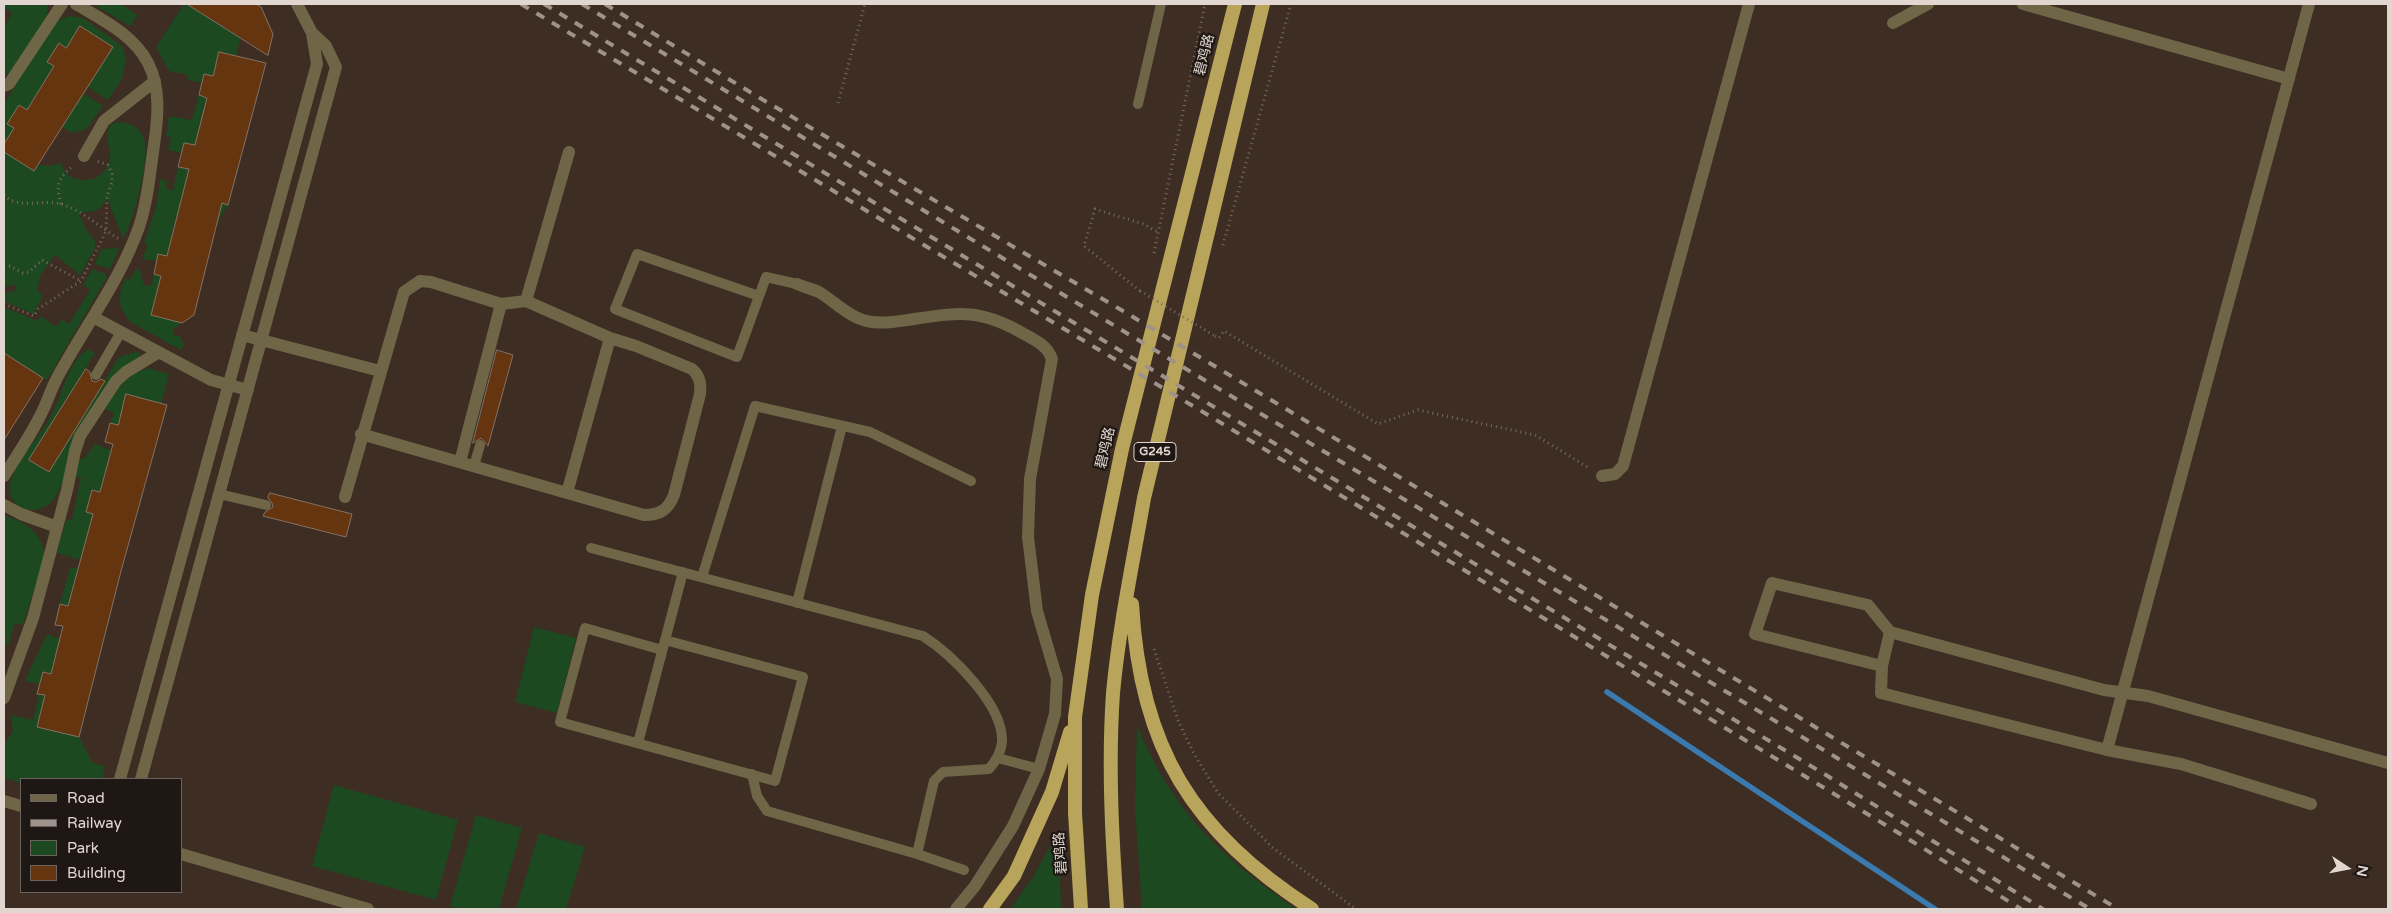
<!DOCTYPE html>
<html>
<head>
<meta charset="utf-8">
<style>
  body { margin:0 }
  #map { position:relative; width:2392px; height:913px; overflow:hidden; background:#3d2d23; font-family:"Varela Round",sans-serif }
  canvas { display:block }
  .frame { position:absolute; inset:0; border:5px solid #e1d6d0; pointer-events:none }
  .legend { position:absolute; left:20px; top:778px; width:162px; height:115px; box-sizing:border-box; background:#1e1713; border:1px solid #6c635f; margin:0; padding:6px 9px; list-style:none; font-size:15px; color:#e1d6d0 }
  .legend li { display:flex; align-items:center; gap:10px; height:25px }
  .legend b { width:25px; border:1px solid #6c635f }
  .north { position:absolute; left:2322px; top:843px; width:50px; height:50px; -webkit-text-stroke:4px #1e1713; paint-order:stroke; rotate:101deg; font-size:14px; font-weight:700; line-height:20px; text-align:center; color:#e1d6d0 }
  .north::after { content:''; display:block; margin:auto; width:18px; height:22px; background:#e1d6d0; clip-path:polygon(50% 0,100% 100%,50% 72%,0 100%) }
</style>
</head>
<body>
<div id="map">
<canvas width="2392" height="913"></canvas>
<div class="frame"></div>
<ul class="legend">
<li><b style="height:6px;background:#6f6647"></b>Road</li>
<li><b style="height:6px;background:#9f928a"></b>Railway</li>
<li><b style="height:14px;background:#1c4920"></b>Park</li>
<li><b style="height:14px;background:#64350f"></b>Building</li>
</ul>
<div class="north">N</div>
</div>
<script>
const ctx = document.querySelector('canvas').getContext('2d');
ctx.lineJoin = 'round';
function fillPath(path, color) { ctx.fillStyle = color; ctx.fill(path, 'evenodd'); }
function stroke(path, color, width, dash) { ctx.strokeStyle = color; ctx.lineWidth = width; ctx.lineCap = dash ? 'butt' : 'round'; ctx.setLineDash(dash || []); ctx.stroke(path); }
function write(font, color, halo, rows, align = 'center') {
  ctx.font = font + ' "Varela Round","Noto Sans SC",sans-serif'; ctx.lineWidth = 4.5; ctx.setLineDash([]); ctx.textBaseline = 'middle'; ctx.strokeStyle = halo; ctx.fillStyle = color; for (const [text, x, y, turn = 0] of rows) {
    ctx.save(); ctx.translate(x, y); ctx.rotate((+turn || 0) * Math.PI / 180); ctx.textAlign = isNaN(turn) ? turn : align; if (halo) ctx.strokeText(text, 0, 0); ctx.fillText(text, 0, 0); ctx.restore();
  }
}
fillPath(new Path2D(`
  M4,4H47V18L10,72L4,77V27L12,13L4,8Z
  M98,4H120L138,15L130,26L96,6Z
  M184,4H187L240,38L236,56L219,52L213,76L204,74L202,83L188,80V75L169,71L156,47Z
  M71,16L83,18L121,45L124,51L126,60L122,79L108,100L87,87L112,47L80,26L66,48L59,43L47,61L54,66L27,110L19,105L7,124L14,128L4,144V104L55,21Z
  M83,93L103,106L87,129L72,133L62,127Z
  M199,95L207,98L195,145L182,153L168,150L171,137L166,136L169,116L192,120Z
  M117,122C128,123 138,125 143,136C152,154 134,221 123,239L107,198C99,213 95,211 79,213L83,224L95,242V248L80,275L55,255L41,274L37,290L43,296L33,314L4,301L5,293L17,290L14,284L6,287L4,284V152L34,171L38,165L49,166L61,163C64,170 66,175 73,178C88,184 107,177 110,159C111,146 103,138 110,125Z
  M178,167L189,169L184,193L228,205L216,225L176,216L167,256L159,254L157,261L142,259L148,245L144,242L156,207L160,179L167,181L166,189L173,190Z
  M119,248L110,269L95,264L101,249Z
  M136,268L140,271L144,285L151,286L154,274L161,276L151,315L182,323L172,330L175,336H180L184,345L181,350L132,323C117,309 117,295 126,278L130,280Z
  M92,269L104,273L107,277L47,380L8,356L4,362V307L37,321L41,316L57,327L62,319L69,324L90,290L83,285Z
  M88,349L95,353L29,460L48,472L119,357L139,351L141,357L121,369L56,496C52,501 49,506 42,508C26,515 6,503 10,484C16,459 42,435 53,412C63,392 68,362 88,349Z
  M148,368L169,374L161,404L118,425L110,423L114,413L104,409C116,390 125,375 148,368Z
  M95,444L111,450L100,492L92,490L86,511L93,514L81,560L57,553L66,520H72L81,478L75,476L79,459H84Z
  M4,516C25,520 42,533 45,555L23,625L15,623L8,646L4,644Z
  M70,567L88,571L75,579L68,606L60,604Z
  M534,627L576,638L557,713L515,702Z
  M50,635L60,639L51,674L43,672L40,684L25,681L46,636Z
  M39,694L45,696L37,727L79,737L92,762L105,767L102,779H21V783L4,778V743L13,732L11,715L33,720Z
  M1137,726C1175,814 1219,855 1296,909H1142L1135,808Z
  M334,785L458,820L436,900L312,866Z
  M476,815L522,828L499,909H460L450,906Z
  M539,833L585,847L566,909H516Z
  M1054,844L1059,847L1061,909H1010L1033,877L1051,845Z`), '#1c4920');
stroke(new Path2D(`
  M1607,692L1935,909`), '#3b7aaf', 5.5);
const building = new Path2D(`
  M187,4H256L261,7L273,34L268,55Z
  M80,26L113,47L34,171L4,152V144L14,128L7,124L19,105L27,110L54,66L47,62L59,43L66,48Z
  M219,52L266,63L228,205L222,203L194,315L182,323L151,315L161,276L154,274L158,254L167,256L189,169L178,167L184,143L195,145L207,98L199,95L204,74L213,76Z
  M497,350L513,355L488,446L481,438L473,443Z
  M4,353L43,378L4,440Z
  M86,369L90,372L92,381L96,382L101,379L105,381L49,472L29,460Z
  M126,394L167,405L121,571L79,737L37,727L45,695L37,694L43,672L51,674L63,626L55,625L60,604L68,606L93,514L86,512L92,490L100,492L113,444L105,442L110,423L118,425Z
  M270,493L352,514L346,537L263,516L265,512L273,507L272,503L268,498Z`);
fillPath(building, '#64350f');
stroke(building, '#847266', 1);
stroke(new Path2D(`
  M838,103L865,4
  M4,195C18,210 44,199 61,204C82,210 101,228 119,239
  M61,204C56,185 57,179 73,166
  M1223,245L1291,4
  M1154,253L1205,4
  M4,265L10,266L23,273L29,272L42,260L81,281
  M1140,291L1084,246L1095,209L1143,224L1158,232
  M4,304L34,316L38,309L81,281L106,231L107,197L112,182V174L108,165L97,161
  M1215,336L1219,338L1224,331L1378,424L1418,410L1535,435L1589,468
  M1154,649L1179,723L1194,754L1218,793L1273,848L1356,909`), '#7a6c63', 3, [1, 4]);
stroke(new Path2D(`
  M1138,104L1161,4
  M759,296L637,254L615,309L737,357L766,277L797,284
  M96,375L121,332
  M474,466L480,445
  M219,494L266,505
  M591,548L923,636C951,654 1004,705 1002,742C1001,753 996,761 989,769L943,772L934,781L917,854L767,811L757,796L752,774
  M702,577L755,406L870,432L971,481
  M797,603L842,426
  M662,650L585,628L560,722L775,781L803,677L665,640
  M638,743L683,572
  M998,758L1039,769
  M917,854L964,870`), '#6f6647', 10);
stroke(new Path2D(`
  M2023,4L2289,79
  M1893,23L1928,4
  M4,86L9,84L62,4
  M84,156L104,121L155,81
  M797,284C804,287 812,289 819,292C837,303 850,319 872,322C886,324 900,321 914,319C961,312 981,309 1024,334C1036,341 1047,345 1052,359L1030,479L1028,537L1037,611L1057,679L1055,714L1039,769L1013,826L975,886L956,909
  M93,317L211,380L248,390
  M242,335L380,371
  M361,434L644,515C660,515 668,510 674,495L700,394C701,384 700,376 692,369L636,346L610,338L526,301
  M460,462L501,304
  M4,476C16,457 29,438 39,418C46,406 50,392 56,380C83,329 120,281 139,227C148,200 150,172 154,145C158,118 161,88 148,63C134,35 101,19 76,4
  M1602,476L1615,474L1623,466L1749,4
  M567,493L610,338
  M345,497L404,292L420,281L431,282L501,304L526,301L569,152
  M4,505L21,514L57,527
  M1890,632L2104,690L2148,696L2388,763
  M1882,666L1755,634L1772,583L1868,605L1890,632L1882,666L1881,693L2107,750L2309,4
  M4,698L33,618L67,490L75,451L80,436L116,381L126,372L159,352
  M2107,750L2181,764L2311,804
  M120,779L317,64L312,33L297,4
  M141,779L336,67L326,46L312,33
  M4,801L21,806
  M181,854L368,909`), '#6f6647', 12);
stroke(new Path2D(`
  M1132,604C1140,748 1192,831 1312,909
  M990,909L1014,876L1052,792L1070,732
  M1081,909L1075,813V717L1092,595L1122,449L1235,4
  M1117,909C1112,838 1108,765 1113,693C1119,628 1133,562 1144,498L1263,4`), '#b8a45a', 14);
stroke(new Path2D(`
  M521,4L1203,412L1897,832L2021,909
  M544,4L1821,772L2043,909
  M582,4L1211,384L2090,909
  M605,4L760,98L1123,311L2118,909`), '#9f928a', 4, [9, 9]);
stroke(new Path2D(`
  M1140,291L1215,336`), '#7a6c63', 3, [1, 4]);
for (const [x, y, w] of [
  [1155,452,42]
]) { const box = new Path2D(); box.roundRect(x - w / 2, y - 9.5, w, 19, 4); ctx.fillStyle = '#1e1713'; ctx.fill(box); stroke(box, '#e1d6d0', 1); }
write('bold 12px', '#e1d6d0', null, [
  ["G245",1155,452]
]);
write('14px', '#e1d6d0', '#1e1713', [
  ["碧鸡路",1205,55,-76],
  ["碧鸡路",1106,448,-77],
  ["碧鸡路",1061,853,-94]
]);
</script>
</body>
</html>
